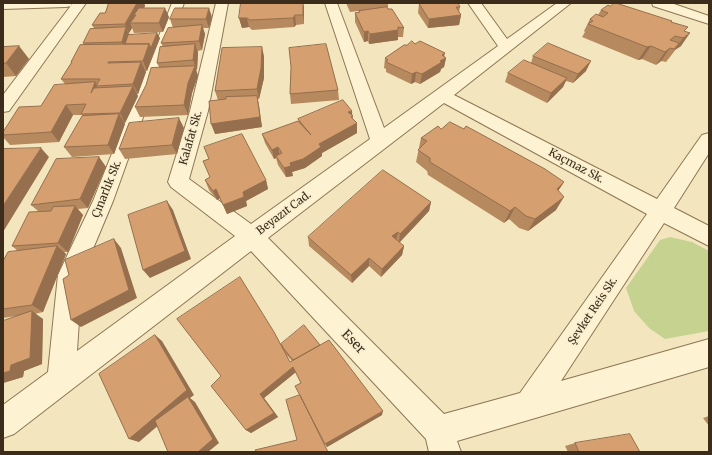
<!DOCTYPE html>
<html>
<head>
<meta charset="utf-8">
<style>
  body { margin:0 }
  #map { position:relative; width:712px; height:455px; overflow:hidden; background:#f3e6be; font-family:Merriweather,serif }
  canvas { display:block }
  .frame { position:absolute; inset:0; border:4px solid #3b2c1b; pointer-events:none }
</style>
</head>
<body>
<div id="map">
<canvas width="712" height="455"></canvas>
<div class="frame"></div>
</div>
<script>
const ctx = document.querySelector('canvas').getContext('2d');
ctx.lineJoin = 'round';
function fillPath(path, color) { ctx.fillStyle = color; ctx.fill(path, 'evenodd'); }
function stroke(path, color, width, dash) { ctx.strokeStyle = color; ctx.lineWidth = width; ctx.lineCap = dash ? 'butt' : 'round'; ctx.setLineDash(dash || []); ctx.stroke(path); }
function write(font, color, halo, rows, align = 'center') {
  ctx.font = font + ' Merriweather,serif'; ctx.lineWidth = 3.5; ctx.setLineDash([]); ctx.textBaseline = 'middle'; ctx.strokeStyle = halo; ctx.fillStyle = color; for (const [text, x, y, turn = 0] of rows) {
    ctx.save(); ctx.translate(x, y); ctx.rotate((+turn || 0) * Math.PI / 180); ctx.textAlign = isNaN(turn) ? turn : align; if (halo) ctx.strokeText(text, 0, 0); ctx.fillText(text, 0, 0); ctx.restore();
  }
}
fillPath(new Path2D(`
  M670,237L692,242L709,251V331L665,339L649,328L634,311L626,288L660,240Z`), '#c6d290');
const minor = new Path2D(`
  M3,3H72L71,6L66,7L3,9Z
  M73,3H86L9,111L3,112V95Z
  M172,3H184L113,201L82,275L77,351L235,236L171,187L168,182L190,111L216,3H228L208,111L189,179L251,224L370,139L325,3H337L384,128L498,46L468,3H481L507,39L557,3H571L454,95L657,199L702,135L709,133V153L674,208L709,226V246L664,223L561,381L709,339V367L457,441L461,452H429L426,439L251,251L14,434L3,438V405L48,372L58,275L93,201ZM444,103L647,214L520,393L444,414L268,238Z
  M652,3H671L709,16V24L653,6Z`);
stroke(minor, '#8d7654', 2);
fillPath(minor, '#fdf2d2');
fillPath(new Path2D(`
  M109,3H144L145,6L144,8L169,17L163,32L134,33L132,28L129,33V35L160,38L147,71H145L146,72L138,94H137L138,96L125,123H124L125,124L114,154L72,157L64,147L83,116L82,115H73L59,142L10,145L3,137V132L41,106L65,84L61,79L71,63V62L84,45L83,43L94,28L92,25L105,13Z
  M346,3H388V9L404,28L403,37H398V40L369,44L368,41L364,42L355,22V13L359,12V11L350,12Z
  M419,3L460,7L459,12L461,15L459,25L428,28L418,13Z
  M610,6L671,22L685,31L681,46L675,50L666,62L661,61L656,65L642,59L638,60L582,37L585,32L584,31L590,19L598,15L601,10Z
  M304,7V24L296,25L294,27L252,30L249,27L242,28L239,18Z
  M212,17L209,28H203L205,34L202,50L198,51V53L197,70H196L198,76L192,93L188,115L140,117L135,107L159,67L157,63L163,47L161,43L173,28L170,19Z
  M415,44L445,53L444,56L446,58L444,67L441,69L440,72L420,84L415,82L411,84L386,72V69L384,68L385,58L407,45Z
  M19,46L29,59L16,76L3,77V47Z
  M264,56V78L259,99H257L262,127L215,134L218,100L215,91Z
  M533,56L586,71L573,83L566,81L563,87L547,103L505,82L508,73L531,63Z
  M291,67L338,90L339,100L291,104L290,94Z
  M352,115L357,133L322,153V156L305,168L292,172L293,176L286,177L278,165L276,158L274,159L265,143L262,134L299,122L298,119Z
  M184,128L177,154L125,159L119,149Z
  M441,129L564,182L558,191L556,210L528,231L519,228L509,219L504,223L428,175L427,171L416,162L421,138Z
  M99,157L106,167L88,208L78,209L83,215L68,252H64L66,254L43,312L35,314L43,319L42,364L24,371L23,377L3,383V321L16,316L3,318V261L18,251L12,246L38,211L31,205Z
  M209,159L266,180L268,189L246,201L247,206L227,214L220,198L217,200L209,190L205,180L210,177Z
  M431,202L429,211L399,243L404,246L402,255L381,277L369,266L352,283L309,246L308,237Z
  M281,344L320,345L382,415L327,447L304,403L297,440L301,383L296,372L264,398L278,417L251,433L246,430ZM286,354L292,361L290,362Z
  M709,416V426L703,418Z
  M575,443L640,452H568L565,446Z`), '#b7895f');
fillPath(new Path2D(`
  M137,3H144L145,6L138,19L136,15H134L136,21L130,23L132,28L129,33L125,24Z
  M303,3L304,7V24L303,15Z
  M165,8L169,17L163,32L159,23Z
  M209,8L212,17L209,28L206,19Z
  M295,15L296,25L294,27L293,18Z
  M461,15L459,25L428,28L429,19Z
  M239,18H247L249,27L242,28Z
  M202,25L205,34L202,50L199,41Z
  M126,27L130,37L125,49L122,42Z
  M398,30V40L369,44L370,34Z
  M368,31V41L364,42V32Z
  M157,33L160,38L147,71L143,61L149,44Z
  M690,33L681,46L675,50L666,62L683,38Z
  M195,44L198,53L197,70L193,60Z
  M19,46L29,59L16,76L6,63Z
  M651,46L642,59L638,60L647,47Z
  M262,47L264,56V78L259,99L257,89Z
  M670,48L661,61L656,65L665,52Z
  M445,53L443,59L446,58L444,67L441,69L440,72L420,84L422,74Z
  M591,61L586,71L573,83L578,74Z
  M141,62L146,72L138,94L133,84Z
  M195,66L198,76L192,93L188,115L184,105L188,83Z
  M416,72L415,82L411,84L412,74Z
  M567,78L563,87L547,103L551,93Z
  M95,82L98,86H96L101,94L91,93Z
  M133,86L138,96L125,123L120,113Z
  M257,96L259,105L262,127L215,134L211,124Z
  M66,105L73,115L59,142L51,132Z
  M352,111L353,125L357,123V133L322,153V156L305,168L292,172L293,176L286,177L284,168L290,163L319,144L348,112Z
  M119,114L125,124L114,154L108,145Z
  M179,118L184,128L177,154L172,145Z
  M278,147L280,157L276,156V158L274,159L272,150Z
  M41,148L49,157L3,232V206Z
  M99,157L106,167L88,208L80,199Z
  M266,180L268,189L246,201L247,206L227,214L223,205L243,192Z
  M564,182L556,194L557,189Z
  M216,189L220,198L217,200L213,191Z
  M564,197L556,210L528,231L535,219Z
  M167,201L173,210L191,259L150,278L143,270Z
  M431,202L429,211L399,243L400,234Z
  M75,206L83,215L68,252L58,243Z
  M515,207L509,219L504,223L510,211Z
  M398,232L396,240L392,236Z
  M114,239L121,248L137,298L81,327L71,320Z
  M57,246L66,254L43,312L32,305Z
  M404,246L402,255L381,277L382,269Z
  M369,258V266L352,283L351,275Z
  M32,311L43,319L42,364L24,371L23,377L3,383V373L11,365Z
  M155,335L162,341L194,395L190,398L195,402L219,443L208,452H198L189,399L139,442L129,439Z
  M293,367L296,372L264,398L278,417L251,433L246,430L260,394Z
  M383,411L382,415L327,447L325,444Z`), '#956f4e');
const building = new Path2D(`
  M109,3H137L125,24L92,25L100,13H105Z
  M241,3H303V15H295L293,18L250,20L247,18H239Z
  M419,3H458L460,7H456L461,15L429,19Z
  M614,3H616L672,21L671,22L688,27L684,31L690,33L683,38L675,36L670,40L679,43L674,49L670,48L665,52L651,46L647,47L588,24L593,21L590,19L596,14L603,17L608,13L601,10L608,5L610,6Z
  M387,7L388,9H392L404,28L398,27V30L370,34L368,31L364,32L355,13L360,12L359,11Z
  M139,8H165L159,23H130L136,15H134Z
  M175,8H209L206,19H170Z
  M202,25L199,41L161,43L168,28Z
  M126,27L122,42L83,43L90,29Z
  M157,33L151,48L149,44H125L128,35Z
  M412,41L415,44L420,41L445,53L442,55L446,58L440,61L442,62L422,74L416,72L412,74L386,62L388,60L385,58L404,45H407Z
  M548,43L591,61L578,74L533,56Z
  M149,44L143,61L108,62V63L141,62L133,84L96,86L100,79H61L72,62H71L80,45Z
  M195,44L193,60L157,63L160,47Z
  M326,44L338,90L290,94L291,67L289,48Z
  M19,46L6,63H3V47Z
  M262,47L261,68L257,89L215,91L222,48Z
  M524,60L567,78L551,93L508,73Z
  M195,66L188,83L184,105L135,107L146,85L151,68Z
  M95,82L91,93L94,88L133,86L120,113L81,114L86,104L66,105L51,132L3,135V132L19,107L41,106L54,85Z
  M257,96L260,117L211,124L209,101L226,99V97Z
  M343,100L352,111L348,112L353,116L351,117L357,123L319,144L321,147L303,159L290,163L291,166L284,168L276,156L282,153L278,147L272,150L262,134L298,121L311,135L298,119Z
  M119,114L108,145L64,147L82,116Z
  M179,118L172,145L119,149L129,123Z
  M450,122L464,129L466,126L545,169L564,182L557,189L564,197L535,219L526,216L515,207L510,211L430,162V158L418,150L427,141L421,138L438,126L441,129Z
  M242,134L266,180L243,192L244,197L223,205L216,189L213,191L205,180L210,177L203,161L209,159L204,147Z
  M41,148L3,206V149Z
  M99,157L80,199L31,205L56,159Z
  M383,170L431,202L400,234L398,232L392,236L404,246L382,269L369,258L351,275L308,237Z
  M167,201L185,251L143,270L128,215Z
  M75,206L58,243L12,246L29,212L51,211L53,207Z
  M114,239L129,290L71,320L63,279L69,275L65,260Z
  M57,246L32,305L3,309V261L8,252Z
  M240,277L274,332L290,362L329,340L383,411L325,444L295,386L301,383L293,367L260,394L274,413L246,430L211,386L221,376L177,319Z
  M32,311L30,358L11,365L10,371L3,373V321Z
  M304,325L320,345L293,360L284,349L281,344Z
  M155,335L187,390L129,439L99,374Z
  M300,395L328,452H256L255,450L297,440L286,400Z
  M188,397L213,439L198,452H168L155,421Z
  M630,434L640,452H579L575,443Z`);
fillPath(building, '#d59f6f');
stroke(building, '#956f4e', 1);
write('11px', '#3b2c1b', '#f9efce', [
  ["Kalafat Sk.",191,138,-74],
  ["Kaçmaz Sk.",576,166,28],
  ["Çınarlık Sk.",107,189,-68],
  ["Beyazıt Cad.",284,213,-37],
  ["Şevket Reis Sk.",593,311,-56]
]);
write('13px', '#3b2c1b', '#f9efce', [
  ["Eser",353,342,46]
]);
</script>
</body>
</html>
